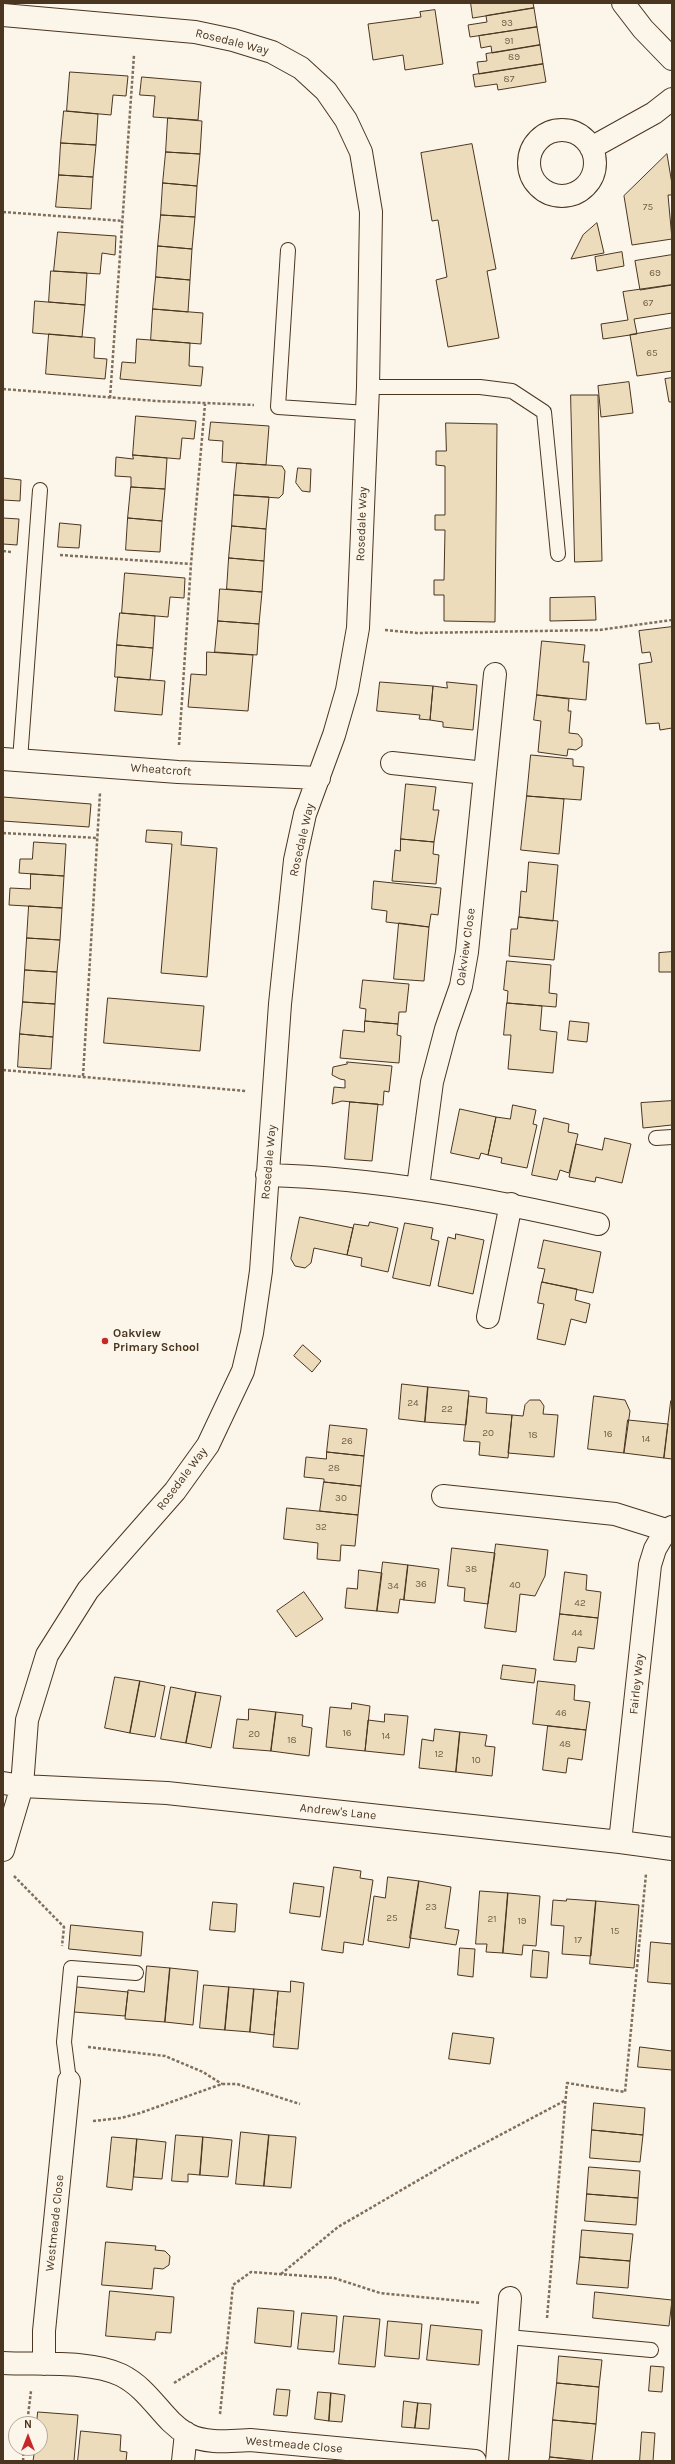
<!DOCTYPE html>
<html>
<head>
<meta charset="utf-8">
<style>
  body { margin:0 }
  #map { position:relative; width:675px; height:2464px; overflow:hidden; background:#fbf6e9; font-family:Karla,sans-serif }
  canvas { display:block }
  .frame { position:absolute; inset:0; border:4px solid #4a3520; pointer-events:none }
  .north { position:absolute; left:8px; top:2416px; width:40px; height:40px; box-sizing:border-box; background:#fbf6e9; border:1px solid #b4a999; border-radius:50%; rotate:0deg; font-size:11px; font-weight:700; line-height:16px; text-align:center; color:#4a3520 }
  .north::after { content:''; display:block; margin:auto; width:14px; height:18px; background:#c62828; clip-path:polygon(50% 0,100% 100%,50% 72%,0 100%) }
</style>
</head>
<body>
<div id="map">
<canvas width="675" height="2464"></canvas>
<div class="frame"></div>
<div class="north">N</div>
</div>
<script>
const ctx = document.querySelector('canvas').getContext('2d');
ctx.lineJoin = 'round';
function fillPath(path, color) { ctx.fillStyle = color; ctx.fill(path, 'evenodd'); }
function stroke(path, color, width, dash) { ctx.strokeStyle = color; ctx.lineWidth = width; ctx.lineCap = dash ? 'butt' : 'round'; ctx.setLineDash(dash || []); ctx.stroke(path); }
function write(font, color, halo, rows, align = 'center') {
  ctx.font = font + ' Karla,sans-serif'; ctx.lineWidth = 3; ctx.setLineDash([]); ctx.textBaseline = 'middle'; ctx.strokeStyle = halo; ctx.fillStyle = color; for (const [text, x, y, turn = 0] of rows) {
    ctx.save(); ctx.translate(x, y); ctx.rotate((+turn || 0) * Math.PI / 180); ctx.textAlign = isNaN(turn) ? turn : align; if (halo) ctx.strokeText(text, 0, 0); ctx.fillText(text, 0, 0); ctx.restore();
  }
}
const building = new Path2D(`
  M471,3H533L534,8L473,18Z
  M534,8L537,27L470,37L468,25L487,22L486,16Z
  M435,10L443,64L405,70L403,55L373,60L368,24L421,17L420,12Z
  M537,27L540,45L492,53L491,46L481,48L479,36Z
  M540,45L543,64L479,74L477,62L487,61L486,54Z
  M543,64L546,82L498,90L497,84L475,87L473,75Z
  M70,72L128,76L126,96L113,95L111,115L67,111Z
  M142,77L201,82L198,120L153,117L155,96L140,95Z
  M64,111L98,114L96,145L61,143Z
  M168,118L202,121L200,154L166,152Z
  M61,143L96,145L93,177L59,175Z
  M472,144L496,269L487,271L499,338L448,347L436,280L447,277L438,220L432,221L421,153Z
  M166,152L200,154L197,186L163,183Z
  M667,154L672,184V195H668L672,239L632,245L624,196Z
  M59,175L93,177L91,209L56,207Z
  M163,183L197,186L195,217L161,215Z
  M161,215L195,217L192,249L158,246Z
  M597,223L604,253L571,259L583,235Z
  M58,232L116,236L115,255L102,253L100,274L54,271Z
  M158,246L192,249L190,280L156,277Z
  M622,252L624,266L597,271L595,257Z
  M672,255V285L640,290L635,261Z
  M51,271L87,273L85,305L49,302Z
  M156,277L190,280L188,312L153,309Z
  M672,285V313L634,319L637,334L603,339L601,324L628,320L623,292Z
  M35,301L85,305L82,337L33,333Z
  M153,309L203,313L201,344L151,340Z
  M672,328V371L637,376L630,335Z
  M49,334L95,338L94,358L107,359L105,379L46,374Z
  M137,339L190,343L189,366L203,367L201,386L120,379L122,362L135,363Z
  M672,378V402H669L665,379Z
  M629,382L633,413L601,417L598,386Z
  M571,395H598L602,561L575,562Z
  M136,416L196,421L194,439L182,438L180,459L133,455Z
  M211,422L269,426L266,465L222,462L223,441L209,440Z
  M446,423L497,424L495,622L444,621V595H434V580H444L445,530H435V515H445V466L436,465V451H446Z
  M133,455L167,458L165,489L131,487V477L115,476L116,457L133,459Z
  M237,463L282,466L285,471L283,494L279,498L234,495Z
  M298,468L311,469L310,492L302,491L296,483Z
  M3,478L21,480L20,501L3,500Z
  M131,487L165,489L162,521L128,518Z
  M234,495L269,497L266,529L232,526Z
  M3,518L19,519L17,545L3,544Z
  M128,518L162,521L160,552L126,550Z
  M60,523L81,525L79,548L58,547Z
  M232,526L266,529L264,561L229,558Z
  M229,558L264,561L262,592L227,589Z
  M125,573L185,578L184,598L170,597L168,617L122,613Z
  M220,589L262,592L259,624L218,621Z
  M595,597L596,620L550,621V598Z
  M120,613L155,616L153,648L117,645Z
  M218,621L259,624L257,655L215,652Z
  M672,627V728L660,730L659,723L646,724L639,664L652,662L650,652L642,653L639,631Z
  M542,641L585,645L583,662H589L586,700L537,695Z
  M117,645L153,648L150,680L115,677Z
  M207,652L253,655L248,711L188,707L191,674L206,675Z
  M118,677L165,681L162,715L115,711Z
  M380,682L433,686L430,720L419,719L420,715L377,711Z
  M447,682L477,685L473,730L443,727V722L430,720L433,686L447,688Z
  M537,695L569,699L568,711H571L569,733L578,734L582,739V746L576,750L568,749L567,756L538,752L541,721L534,720Z
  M531,755L573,759V766L584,767L581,800L527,796Z
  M406,784L436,787L433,810H439L434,842L401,839Z
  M527,796L564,799L559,854L521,850Z
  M3,797L91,804L89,827L3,821Z
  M147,830L182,832L181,845L217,848L207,977L161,973L172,844L146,842Z
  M401,839L434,842L433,854L439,855L436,884L392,881L395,850L400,851Z
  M34,842L66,844L64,876L19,873L20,859H32Z
  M529,862L558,865L553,921L519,917L521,891L526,892Z
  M31,874L64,876L62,908L9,905L10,888L30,889Z
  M374,881L441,888L438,915L431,914L429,927L386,922L387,911L372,909Z
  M29,906L62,908L60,940L27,938Z
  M519,917L558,921L554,960L509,956L511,929H517Z
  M399,923L429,927L424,981L394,979Z
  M27,938L60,940L57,972L25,970Z
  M672,952V972H659V953Z
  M507,961L551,965L549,993L557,994L556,1007L507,1003L508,991L504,990Z
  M25,970L57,972L55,1004L23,1002Z
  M363,980L409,984L406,1012H399L398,1024L365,1021L366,1009L360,1008Z
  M108,998L204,1006L200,1051L104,1043Z
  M23,1002L55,1004L53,1037L20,1034Z
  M507,1003L542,1006L540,1030L557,1032L553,1073L508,1069L511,1035H504Z
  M365,1021L398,1024L397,1035L401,1036L399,1063L340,1058L343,1030L364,1032Z
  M570,1021L589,1023L587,1042L568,1040Z
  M20,1034L53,1037L51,1069L18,1067Z
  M347,1062L392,1066L389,1092L384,1091L383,1105L342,1101L332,1104L334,1087L345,1088V1080L340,1079L332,1075L333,1067L347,1064Z
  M672,1101V1125L643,1128L641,1103Z
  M350,1102L378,1104L372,1161L345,1159Z
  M513,1105L536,1110L533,1124L537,1125L527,1168L501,1163L502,1158L488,1155L496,1117L510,1119Z
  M460,1109L496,1117L488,1155L481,1153L479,1159L451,1153Z
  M544,1118L569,1124L568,1132L578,1134L569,1173L560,1170L557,1180L532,1175Z
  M605,1138L631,1144L622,1183L596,1177L595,1182L569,1177L576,1144L602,1150Z
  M300,1217L353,1228L347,1255L314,1248L311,1263L305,1268L295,1266L291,1259Z
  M370,1222L398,1228L388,1272L361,1266L362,1258L347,1255L354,1224L368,1226Z
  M405,1223L433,1228L431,1239L439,1241L430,1286L393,1278Z
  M456,1234L484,1240L473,1294L438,1286L448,1237L455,1239Z
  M544,1240L601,1252L593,1293L542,1282L545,1269L538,1268Z
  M542,1282L577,1289L575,1300L590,1304L586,1323L571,1319L565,1345L537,1339L544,1304L538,1303Z
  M303,1345L321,1361L312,1372L294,1356Z
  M402,1384L428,1387L425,1422L399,1419Z
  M428,1387L469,1391L466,1425L425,1422Z
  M469,1396L487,1398L486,1413L512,1415L508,1458L479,1455L480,1442L464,1441Z
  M594,1396L625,1400L630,1411L624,1453L588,1449Z
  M530,1400H540L544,1406L543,1414L558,1415L554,1457L508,1453L512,1415L523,1416L525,1405Z
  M671,1401L672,1402V1459L664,1458Z
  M628,1420L668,1424L664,1458L624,1453Z
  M330,1425L367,1429L364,1456L327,1452Z
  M327,1452L364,1456L361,1486L324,1482V1479L304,1477L306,1457L326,1459Z
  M324,1482L361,1486L358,1515L320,1511Z
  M287,1508L358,1515L355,1546L341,1545L340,1561L317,1559L318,1543L284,1539Z
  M496,1544L548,1550L545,1576L535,1596L520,1594L516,1632L485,1628Z
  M452,1548L495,1553L488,1604L464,1601L465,1588L448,1586Z
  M383,1562L408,1565L404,1600L400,1599L398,1613L377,1611Z
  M408,1565L439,1569L435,1603L404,1600Z
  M359,1570L382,1573L377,1611L345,1608L347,1588L357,1589Z
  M565,1572L587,1575L586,1590L601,1592L598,1618L560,1614Z
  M304,1592L323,1619L296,1637L277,1611Z
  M560,1614L598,1618L594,1649L578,1647L576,1662L554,1660Z
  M503,1665L536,1669L534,1683L501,1679Z
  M115,1677L140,1681L130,1733L105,1728Z
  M140,1681L165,1686L155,1737L130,1733Z
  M538,1681L575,1685L574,1700L590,1702L586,1730L533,1724Z
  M171,1687L196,1692L186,1743L161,1739Z
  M196,1692L221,1696L211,1748L186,1743Z
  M352,1703L370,1706L365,1751L326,1747L330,1707L351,1709Z
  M249,1709L276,1712L271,1751L233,1748L237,1719L248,1720Z
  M276,1712L303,1715L302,1726L312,1728L309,1756L271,1751Z
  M385,1714L408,1716L404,1755L365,1751L368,1720L384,1722Z
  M548,1726L586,1730L582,1760L568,1758L566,1773L543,1770Z
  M435,1729L460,1732L456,1772L419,1768L422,1739L433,1741Z
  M460,1732L487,1735L485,1746L495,1747L492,1776L456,1772Z
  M334,1867L361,1871L360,1878L373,1880L363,1945L344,1942L343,1953L322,1950Z
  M388,1877L419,1881L409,1948L368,1941L374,1896L385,1898Z
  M419,1881L451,1887L445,1928L459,1930L456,1945L410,1938Z
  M294,1883L324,1887L320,1917L290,1913Z
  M480,1891L508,1893L503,1953L486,1952L487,1944H476Z
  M508,1893L540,1896L536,1946L523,1945L522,1955L503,1953Z
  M567,1899L596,1901L591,1956L562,1954L564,1926L551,1925L553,1900L566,1901Z
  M596,1901L639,1905L634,1968L590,1964Z
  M213,1902L237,1904L235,1932L210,1930Z
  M71,1925L143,1932L141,1956L69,1949Z
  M651,1942L672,1944V1984L648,1982Z
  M460,1948L475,1949L473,1977L458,1975Z
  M533,1950L549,1952L547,1978L531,1977Z
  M147,1966L170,1968L165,2022L125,2019L128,1990L144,1992Z
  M170,1968L198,1971L193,2025L165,2022Z
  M291,1981L304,1983L298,2049L273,2047L278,1991L290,1992Z
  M204,1985L229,1987L225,2030L200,2028Z
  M77,1987L128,1992L125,2016L74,2012Z
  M229,1987L254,1989L250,2032L225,2030Z
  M254,1989L278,1991L274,2035L250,2032Z
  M453,2033L494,2038L490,2064L449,2059Z
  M640,2047L672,2051V2070L638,2067Z
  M594,2103L645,2108L643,2135L592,2130Z
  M592,2130L643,2135L640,2162L590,2158Z
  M241,2132L269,2135L264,2186L236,2184Z
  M176,2135L203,2137L200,2175L188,2174V2182L172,2181Z
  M269,2135L296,2137L291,2188L264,2186Z
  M112,2137L137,2139L132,2190L107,2187Z
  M203,2137L232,2140L228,2177L200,2175Z
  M137,2139L166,2142L162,2179L134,2177Z
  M589,2167L640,2171L638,2198L587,2194Z
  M587,2194L638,2198L636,2225L585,2221Z
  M582,2230L633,2234L630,2261L580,2257Z
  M106,2242L156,2246L155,2250L165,2251L170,2256L169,2265L163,2269L154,2268L152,2289L102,2285Z
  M580,2257L630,2261L628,2288L577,2284Z
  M110,2291L174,2297L171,2333L156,2332L155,2340L106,2336Z
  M595,2292L672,2300L669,2326L593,2318Z
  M258,2308L294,2311L291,2347L255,2343Z
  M302,2313L337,2316L334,2352L298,2349Z
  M344,2316L380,2319L375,2367L339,2364Z
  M388,2321L422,2324L419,2359L385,2356Z
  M431,2325L482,2330L479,2365L427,2360Z
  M559,2356L602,2360L599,2387L557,2383Z
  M651,2366L664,2367L662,2392L649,2391Z
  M557,2383L599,2387L596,2424L553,2420Z
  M277,2389L290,2390L287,2416L274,2415Z
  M318,2392L331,2393L329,2421L315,2419Z
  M331,2393L345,2395L342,2422L329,2421Z
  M404,2401L418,2403L415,2428L402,2427Z
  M418,2403L431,2404L429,2429L415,2428Z
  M38,2412L78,2415L74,2461H33L35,2448H40V2424H37Z
  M553,2420L596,2424L592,2461L550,2457Z
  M81,2431L121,2435L120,2451L127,2452L126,2461H78Z
  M642,2432L655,2433L653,2461H640Z
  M550,2457L586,2461H549Z`);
fillPath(building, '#ecdcbc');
stroke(building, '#4a3520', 1);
const service = new Path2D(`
  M288,250L278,407L367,413
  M368,387H480L512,391L544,412L558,554
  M20,760L40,490
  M656,1138L672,1137
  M69,2081L64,2042L71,1968L136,1973
  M508,2337L651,2350`);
const minor = new Path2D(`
  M3,15L195,32L233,40L272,52L301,68L326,91L346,120L361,152L371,212L368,387L358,628L347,690L334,735L305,814L295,860L280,1004L261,1271L252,1333L243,1371L208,1445L175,1491L88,1590L47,1655L27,1720L22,1786L3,1850
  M529 163a33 33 0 1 1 66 0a33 33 0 1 1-66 0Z
  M591,148L654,113L672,99
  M3,759L178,772L319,778
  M392,763L485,773
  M267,1175C379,1178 488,1199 598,1224
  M418,1187L432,1082L446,1029L461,986L467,952L495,674
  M488,1317L511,1204
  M443,1496L615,1514L666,1530L672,1527
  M3,1783L22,1786L167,1793L620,1842L672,1849
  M620,1842L650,1565L655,1549L666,1530
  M3,2363C38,2365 90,2360 121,2375C151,2390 162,2420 187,2434C205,2444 230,2441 250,2440L475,2461
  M44,2364V2331L69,2081
  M183,2461L186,2433
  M497,2461L510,2298`);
const tertiary = new Path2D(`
  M623,3L643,29L672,59`);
stroke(service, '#4a3520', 16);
stroke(minor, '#4a3520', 24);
stroke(tertiary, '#4a3520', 24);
stroke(new Path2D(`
  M3,212L123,221
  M3,389L156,401L254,405
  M110,398L134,55
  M3,551L11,552
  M60,555L191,564
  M385,630L417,633L599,630L672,620
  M179,745L191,564L205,404
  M3,833L98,838
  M3,1070L246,1091
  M83,1076L100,793
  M14,1876L64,1927L62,1946
  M88,2047L165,2056L203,2072L222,2084
  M93,2121L121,2118L140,2113L222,2084H237L300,2104
  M281,2274L338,2227L453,2160L566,2100
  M547,2318L567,2083L625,2092L646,1874
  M174,2383L226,2351
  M220,2414L233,2285L251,2272L334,2278L380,2293L481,2303
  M27,2424L31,2391
  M23,2461L24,2448`), '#7f6f5c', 2.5, [3, 2]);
stroke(service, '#fbf6e9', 14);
stroke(minor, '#fbf6e9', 22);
stroke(tertiary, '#fbf6e9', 22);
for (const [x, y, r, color] of [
  [105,1341,4,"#c62828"]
]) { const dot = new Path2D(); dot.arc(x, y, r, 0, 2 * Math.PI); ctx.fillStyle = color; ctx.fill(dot); stroke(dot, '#fbf6e9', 1.5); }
write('10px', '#725f47', null, [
  ["93",507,23],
  ["91",509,41],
  ["89",514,57],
  ["87",509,79],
  ["75",648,207],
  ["69",655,273],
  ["67",648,303],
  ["65",652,353],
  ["24",413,1403],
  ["22",447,1409],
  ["20",488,1433],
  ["16",608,1434],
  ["18",533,1435],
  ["14",646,1439],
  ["26",347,1441],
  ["28",334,1468],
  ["30",341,1498],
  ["32",321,1527],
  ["38",471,1569],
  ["36",421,1584],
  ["40",515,1585],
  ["34",393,1586],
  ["42",580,1603],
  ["44",577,1633],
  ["46",561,1713],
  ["16",347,1733],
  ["20",254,1734],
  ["14",386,1736],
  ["18",292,1740],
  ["48",565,1744],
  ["12",439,1754],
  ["10",476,1760],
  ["23",431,1907],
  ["25",392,1918],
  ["21",492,1919],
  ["19",522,1921],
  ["15",615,1931],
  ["17",578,1940]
]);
write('12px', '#4a3520', '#fbf6e9', [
  ["Rosedale Way",232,42,14],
  ["Rosedale Way",362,524,-88],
  ["Wheatcroft",161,770,4],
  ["Rosedale Way",302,840,-77],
  ["Oakview Close",466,947,-82],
  ["Rosedale Way",269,1162,-85],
  ["Rosedale Way",182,1479,-53],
  ["Fairley Way",637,1684,-84],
  ["Andrew's Lane",338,1812,6],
  ["Westmeade Close",55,2223,-84],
  ["Westmeade Close",294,2445,5]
]);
write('bold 12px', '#4a3520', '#fbf6e9', [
  ["Oakview",113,1334],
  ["Primary School",113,1348]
], 'left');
</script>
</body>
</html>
